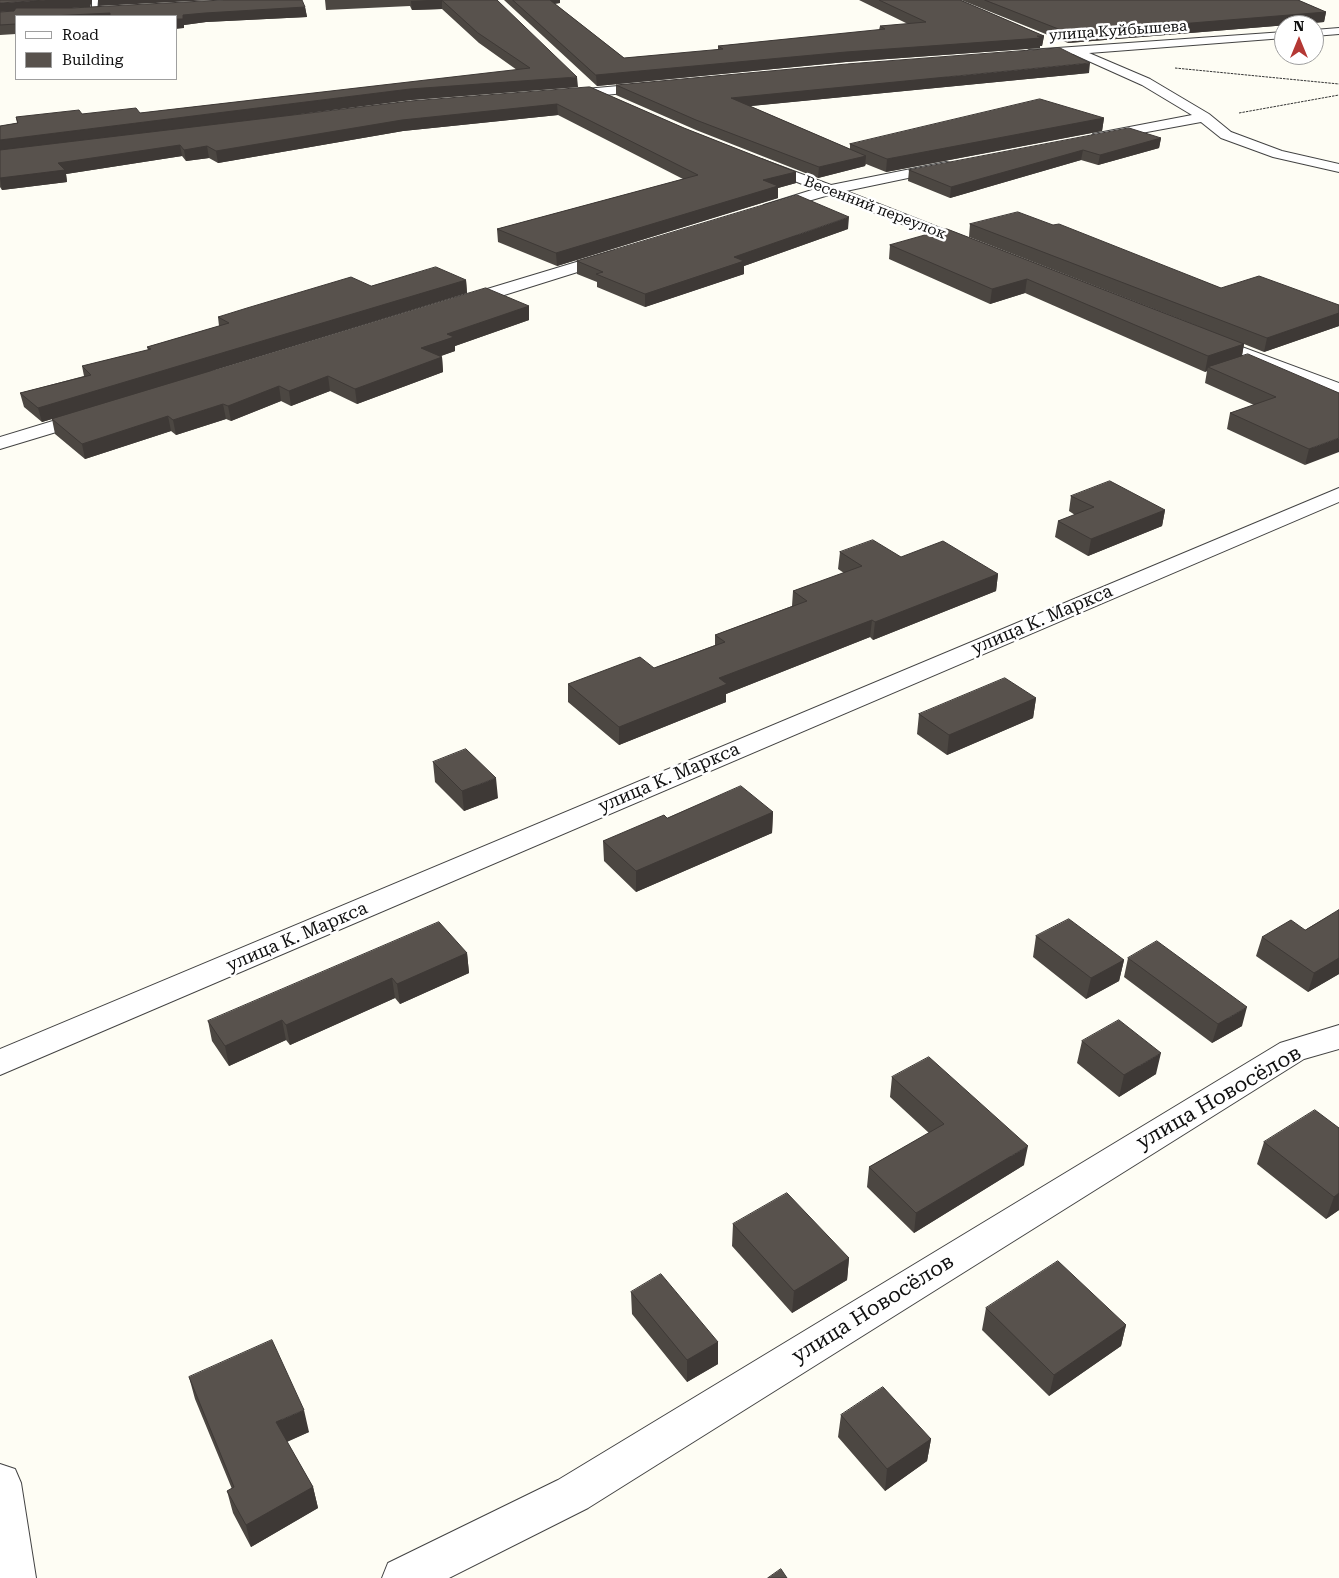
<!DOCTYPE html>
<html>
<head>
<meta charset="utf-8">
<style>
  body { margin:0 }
  #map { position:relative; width:1339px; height:1578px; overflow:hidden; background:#fefdf4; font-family:"Roboto Serif",serif }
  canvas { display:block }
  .legend { position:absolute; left:15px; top:15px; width:162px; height:65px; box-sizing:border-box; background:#fff; border:1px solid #9f9f9f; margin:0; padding:6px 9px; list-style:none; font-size:15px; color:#101010 }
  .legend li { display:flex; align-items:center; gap:10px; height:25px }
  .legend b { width:25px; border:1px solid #9f9f9f }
  .north { position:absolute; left:1274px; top:15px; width:50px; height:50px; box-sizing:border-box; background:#fff; border:1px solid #9f9f9f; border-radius:50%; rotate:0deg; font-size:14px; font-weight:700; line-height:20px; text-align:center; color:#101010 }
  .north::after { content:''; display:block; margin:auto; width:18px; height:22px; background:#b43834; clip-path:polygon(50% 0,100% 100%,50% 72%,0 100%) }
</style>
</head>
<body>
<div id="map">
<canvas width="1339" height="1578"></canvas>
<ul class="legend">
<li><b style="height:6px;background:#fff"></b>Road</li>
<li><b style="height:14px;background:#58524d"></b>Building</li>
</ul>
<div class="north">N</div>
</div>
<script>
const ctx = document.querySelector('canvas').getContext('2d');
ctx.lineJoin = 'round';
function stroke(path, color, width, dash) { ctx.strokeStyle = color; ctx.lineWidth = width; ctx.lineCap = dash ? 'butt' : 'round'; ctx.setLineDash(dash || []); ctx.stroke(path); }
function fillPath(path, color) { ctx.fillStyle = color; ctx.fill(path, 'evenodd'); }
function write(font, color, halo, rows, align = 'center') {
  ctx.font = font + ' "Roboto Serif",serif'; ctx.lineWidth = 5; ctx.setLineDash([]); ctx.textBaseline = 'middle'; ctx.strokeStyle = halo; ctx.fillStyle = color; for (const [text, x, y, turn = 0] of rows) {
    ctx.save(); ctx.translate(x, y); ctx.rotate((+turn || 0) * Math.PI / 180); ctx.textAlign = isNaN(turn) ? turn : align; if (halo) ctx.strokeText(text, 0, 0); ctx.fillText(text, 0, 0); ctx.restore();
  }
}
const service = new Path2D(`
  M92,0H98L97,13L92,12Z`);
const minor = new Path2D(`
  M1339,28V34L1314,36V30Z
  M1284,32V38L1089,53L1150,79L1209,114L1231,132L1282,151L1339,164V172L1273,157L1221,138L1201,122L1098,141L1093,140L1091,137L1093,134L1192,115L1142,85L1073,54L1029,58L1023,54L1029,50Z
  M652,83L656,84L658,87L656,90L563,99L557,95L563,91Z
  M761,159L831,185L946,162L951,163L953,166L951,169L846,191L978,243L980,246L978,249H966L829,195L774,211H764L761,208L764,205L815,189L756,166L754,163L756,160Z
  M613,251L621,256L619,259L466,307H454L451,303L454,299Z
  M1207,334L1339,383V396L1201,343L1198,339L1201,335Z
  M89,410L96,412L99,416L96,420L0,449V437Z
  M1339,488V502L0,1075V1049Z
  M1339,1025V1049L1304,1059L588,1508L449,1578H382L388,1563L558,1480L1280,1043Z
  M0,1464L15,1469L21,1483L36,1578H0Z`);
stroke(service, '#434343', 3);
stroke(minor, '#434343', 2);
stroke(new Path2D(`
  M1175,68L1339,84
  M1239,113L1339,95`), '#323232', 1, [2.5, 1]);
fillPath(service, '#fff');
fillPath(minor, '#fff');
fillPath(new Path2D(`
  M325,0H497L578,87L411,100L290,115L590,87L684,128L796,172V183L778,188V198L557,266L498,242L497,229L683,179L558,115L403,131L218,163L209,158L186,161L182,156L66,174L67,182L2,190L0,187V126L17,123L16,117L82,114L140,113L517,70L479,43L442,9L412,10L410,6L326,10Z
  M504,0H560V3L555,4L624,58L718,50V46L879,30L880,26L908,24L859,0H960L1044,36L1042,46H1040V48L846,62L597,86Z
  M961,0H1298L1326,12L1324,22L1068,43Z
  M90,7H305L307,17L206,22L184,25V28L176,16H16V34L0,35V12Z
  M1089,73L750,106L850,149V144L1104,118L1102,131L886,172L866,164L865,166L818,178L696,130L616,95V85Z
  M1161,138L1159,148L1098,165L1081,160L950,198L908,181L909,170Z
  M970,224L1053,225L1221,288L1339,305V326L1264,352L1244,344L1242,356L1339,393L1305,465L1227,429L1230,413L1254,405L1205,383L1207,371L1205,372L1025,293L990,304L889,259L890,245L947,229L1216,333L969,237Z
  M848,229L744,266V274L645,307L597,287V282L577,274V261Z
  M466,280L467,293L211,371L529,306V320L455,346V351L440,356L442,357L443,372L357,404L330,391L291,406L281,401L231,421L226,419L176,435L171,431L85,459L55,434L52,419L42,422L24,407L20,393L84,376L82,366L148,350L147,347L219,326L218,317L371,286Z
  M1071,496L1165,510L1162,526L1088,556L1055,537L1058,521L1075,515L1069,511Z
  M840,552L901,557L998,574L996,591L873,640L870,637L726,694V702L619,745L568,702V684L654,668L715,645V635L792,606L793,591L844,573L838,569Z
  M1036,698L1033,718L947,755L917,734L919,714Z
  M433,762L498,798L464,811L435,782Z
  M773,812L772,833L636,892L604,861L603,841L667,818Z
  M1339,910V974L1308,992L1256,956L1262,937L1305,930Z
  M1036,936L1124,960L1119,981L1086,999L1033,957Z
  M467,953L469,973L400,1004L395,998L290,1045L286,1040L229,1066L212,1041L208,1021Z
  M1128,958L1242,1026L1212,1043L1124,977Z
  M1082,1041L1156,1074L1119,1097L1077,1063Z
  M892,1077L1024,1165L914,1233L867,1187L869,1167L929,1133L890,1097Z
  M1339,1128V1210L1326,1219L1257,1164L1264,1142Z
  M733,1224L849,1258L847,1280L792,1313L732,1246Z
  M631,1292L718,1342V1364L687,1382L632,1314Z
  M986,1308L1126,1325L1121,1346L1049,1396L982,1330Z
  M189,1377L309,1432L287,1442L313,1487L318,1508L251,1547L233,1513L227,1491L232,1489L195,1399Z
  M841,1415L931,1439L927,1461L885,1491L838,1437Z`), '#4c4742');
fillPath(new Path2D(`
  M46,0H92L90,7L0,12V3Z
  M98,0H212L99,6Z
  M428,0H442V9L412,10L411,1Z
  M544,0H560V3L544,4Z
  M305,7L307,17L206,22L184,25V28L176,29V19L183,15L205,13Z
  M1326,12L1324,22L1068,43L1069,33Z
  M110,13L111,16H51Z
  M1044,36L1042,46H1040V48L846,62L597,86L596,75L846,52Z
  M1090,63L1089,73L731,108V98Z
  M577,77L578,87L411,100L0,152V140L410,89Z
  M557,104L558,115L403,131L218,163L216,151L402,120Z
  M1104,118L1102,131L886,172L887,159Z
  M1161,138L1159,148L1098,165L1100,155Z
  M180,145L182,156L66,174L67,182L2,190L0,178L58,163Z
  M207,146L209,158L186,161L184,150Z
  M1083,150L1081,160L950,198L951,187Z
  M866,156L865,166L818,178L819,167Z
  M796,172V183L778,188V198L557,266L556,253L763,180Z
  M849,217L848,229L744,266V274L645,307V294L734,257Z
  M1027,279L1025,293L990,304L992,289Z
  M466,280L467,293L42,422L38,408Z
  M529,306V320L455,346V351L422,363L421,348L447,334Z
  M1339,313V326L1264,352L1267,338Z
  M1244,344L1241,360L1208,367L1207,371L1205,372L1208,356Z
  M442,357L443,372L357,404L355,389Z
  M328,376L330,391L291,406L289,391Z
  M279,386L281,401L231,421L228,406Z
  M223,404L226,419L176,435L173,420Z
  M168,416L171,431L85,459L82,444Z
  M1339,438V452L1305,465L1309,449Z
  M1165,510L1162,526L1088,556L1091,539Z
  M998,574L996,591L873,640L875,622Z
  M872,620L870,637L726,694V702L619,745V727L719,678Z
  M1036,698L1033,718L947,755L949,735Z
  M496,778L498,798L464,811L462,791Z
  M773,812L772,833L636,892V871Z
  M467,953L469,973L400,1004L397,984Z
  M1339,958V974L1308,992L1314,973Z
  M1124,960L1119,981L1086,999L1091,978Z
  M392,978L395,998L290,1045L286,1025Z
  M1247,1007L1242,1026L1212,1043L1218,1024Z
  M282,1020L286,1040L229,1066L225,1046Z
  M1161,1053L1156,1074L1119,1097L1124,1075Z
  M1028,1146L1024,1165L914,1233L916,1213Z
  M1339,1193V1210L1326,1219L1334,1197Z
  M849,1258L847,1280L792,1313L794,1291Z
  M1126,1325L1121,1346L1049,1396L1054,1375Z
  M718,1342V1364L687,1382V1360Z
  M304,1410L309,1432L281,1444L276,1422Z
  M931,1439L927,1461L885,1491L887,1469Z
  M313,1487L318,1508L251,1547L246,1525Z`), '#3e3936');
const building = new Path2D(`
  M0,0H46L0,3Z
  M223,0H302L305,7L205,13L183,15V19H176V16H110V13L51,16H16V24L0,25V12L14,11L16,8H71Z
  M442,0H497L577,77L410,89L0,140V126L18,123L16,117L79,110L82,114L136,108L140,113L530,68L478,33Z
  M513,0H550L624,58L723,49L718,46L885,29L880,26L926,22L879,0H960L1044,36H1037L1041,38L846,52L596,75Z
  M985,0H1298L1326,12L1069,33Z
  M1060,48L1090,63L731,98L866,156L819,167L696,120L616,85L847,64Z
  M590,87L684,128L796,172L763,180L778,186L556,253L497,229L698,175L557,104L402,120L216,151L207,146L184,150L180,145L58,163L65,170L0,178V150L410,101Z
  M1040,99L1104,118L887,159L850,144Z
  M1129,128L1161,138L1100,155L1083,150L951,187L909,170Z
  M797,195L849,217L734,257L744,261L645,294L596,274L603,272L577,261Z
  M1018,212L1053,225L1059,224L1221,288L1259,276L1339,305V313L1267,338L970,224Z
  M947,229L1244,344L1208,356L1027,279L992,289L890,245Z
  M436,267L466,280L38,408L20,393L91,375L82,366L151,349L147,347L229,323L218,317L247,308L351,277L371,286Z
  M486,288L529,306L447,334L454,337L421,348L442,357L355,389L328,376L289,391L279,386L228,406L223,404L173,420L168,416L82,444L52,419Z
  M1248,354L1339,393V438L1309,449L1230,413L1276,397L1208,367Z
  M1110,481L1165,510L1091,539L1058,521L1094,507L1071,496Z
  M873,540L901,557L943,541L998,574L875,622L872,620L719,678L727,684L619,727L568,684L640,657L654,668L725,642L715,635L807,601L793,591L862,566L840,552Z
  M1005,678L1036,698L949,735L919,714Z
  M466,749L496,778L462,791L433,762Z
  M741,786L773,812L636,871L603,841L664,815L667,818Z
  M1339,910V958L1314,973L1262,937L1291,920L1305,930Z
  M1069,919L1124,960L1091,978L1036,936Z
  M439,922L467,953L397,984L392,978L286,1025L282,1020L225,1046L208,1021Z
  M1157,941L1247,1007L1218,1024L1128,958Z
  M1119,1020L1161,1053L1124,1075L1082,1041Z
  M929,1057L1028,1146L916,1213L869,1167L944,1124L892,1077Z
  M1315,1110L1339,1128V1193L1334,1197L1264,1142Z
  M787,1193L849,1258L794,1291L733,1224Z
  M1058,1261L1126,1325L1054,1375L986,1308Z
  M661,1274L718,1342L687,1360L631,1292Z
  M272,1340L304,1410L276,1422L313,1487L246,1525L227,1491L234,1487L189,1377Z
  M883,1387L931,1439L887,1469L841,1415Z
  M781,1569L787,1578H768Z`);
fillPath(building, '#58524d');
stroke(building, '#3e3936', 1);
write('15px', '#101010', '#fff', [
  ["улица Куйбышева",1118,31,-4],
  ["Весенний переулок",875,208,21]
]);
write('18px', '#101010', '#fff', [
  ["улица К. Маркса",1042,620,-23],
  ["улица К. Маркса",669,778,-23],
  ["улица К. Маркса",297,937,-23]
]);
write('21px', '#101010', '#fff', [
  ["улица Новосёлов",1219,1098,-30],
  ["улица Новосёлов",873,1309,-32]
]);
</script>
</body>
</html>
